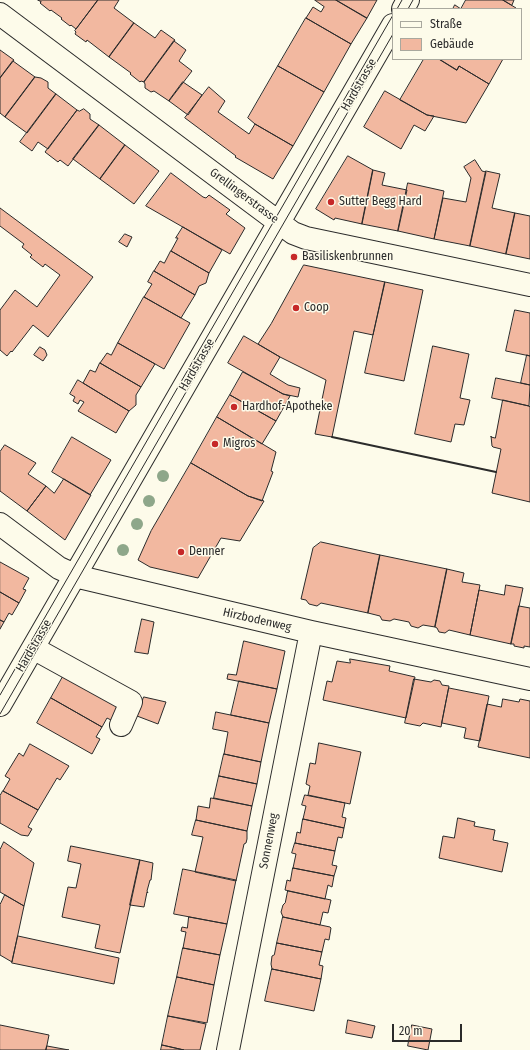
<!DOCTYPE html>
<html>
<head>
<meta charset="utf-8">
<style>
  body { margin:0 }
  #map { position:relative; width:530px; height:1050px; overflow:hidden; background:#fdfbea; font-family:"Fira Sans Condensed",sans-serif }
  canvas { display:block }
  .legend { position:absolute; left:392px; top:8px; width:130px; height:52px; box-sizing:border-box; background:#fdfbea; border:1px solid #a9a89e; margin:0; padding:5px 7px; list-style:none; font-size:12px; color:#2b2b2b }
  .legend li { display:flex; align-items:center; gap:8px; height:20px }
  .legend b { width:20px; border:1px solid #a9a89e }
  .scale { position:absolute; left:392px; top:1024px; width:70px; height:18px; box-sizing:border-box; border:2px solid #2b2b2b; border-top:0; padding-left:5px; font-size:12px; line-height:14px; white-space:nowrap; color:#2b2b2b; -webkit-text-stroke:3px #fdfbea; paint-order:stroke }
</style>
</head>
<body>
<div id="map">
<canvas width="530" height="1050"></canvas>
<ul class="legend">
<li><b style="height:5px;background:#fdfbea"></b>Straße</li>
<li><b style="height:11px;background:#f2b8a0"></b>Gebäude</li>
</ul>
<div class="scale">20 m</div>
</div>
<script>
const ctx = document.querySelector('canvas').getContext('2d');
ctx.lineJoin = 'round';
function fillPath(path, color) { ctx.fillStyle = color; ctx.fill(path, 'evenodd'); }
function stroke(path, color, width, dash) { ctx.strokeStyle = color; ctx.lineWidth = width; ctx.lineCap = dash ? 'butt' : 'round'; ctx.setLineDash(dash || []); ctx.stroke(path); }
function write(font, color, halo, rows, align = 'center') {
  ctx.font = font + ' "Fira Sans Condensed",sans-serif'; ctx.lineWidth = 3; ctx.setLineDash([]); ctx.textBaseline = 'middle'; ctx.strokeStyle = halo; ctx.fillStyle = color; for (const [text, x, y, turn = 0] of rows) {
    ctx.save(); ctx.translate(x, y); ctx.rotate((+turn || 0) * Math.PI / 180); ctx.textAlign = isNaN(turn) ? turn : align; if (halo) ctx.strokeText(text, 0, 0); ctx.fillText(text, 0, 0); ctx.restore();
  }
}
const building = new Path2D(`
  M38,0H98L76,29L71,25L70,26L61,19L62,18L51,10L50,11L40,3L41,2Z
  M98,0H119L114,8L134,23L109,57L87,40L86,42L75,34L76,32L75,31Z
  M315,0H336L367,18L351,44L306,18L313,7L321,12L324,7Z
  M336,0H377L367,18Z
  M466,0H503L516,8L515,9H461Z
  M503,0H514L512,5Z
  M455,5L461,9H453Z
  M306,18L351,44L324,92L278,66Z
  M134,23L155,38L161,30L175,40L144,82L141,81L140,82L130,74L131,73L109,57Z
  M174,41L186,50L179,61L192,71L169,101L154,91L151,92L145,88V84L144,82Z
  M0,50L14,60L0,78Z
  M424,59H439L457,70L459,66L489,84L466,123L427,115L400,100Z
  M439,59H503L489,84L459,66L457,70Z
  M13,61L35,77L5,117L0,113V78Z
  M278,66L324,92L293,146L255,124L248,118Z
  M35,77L41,78L48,82V88L56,94L27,133L5,117Z
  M183,82L202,95L188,115L169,101Z
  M209,87L225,101L218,112L249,134L255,124L293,146L273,179L235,157L236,156L185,118Z
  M385,91L427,115L434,116L425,131L414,125L401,149L364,127Z
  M56,94L77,110L48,149L38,142L32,151L20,142Z
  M84,109L90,114V119L99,125L68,166L60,160L58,162L45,152L77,110L79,111Z
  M99,125L125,145L100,179L73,159Z
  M125,145L159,171L134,204L100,179Z
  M348,156L373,170L362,224L335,218L334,220L316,209Z
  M475,160L482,171L486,172L470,246L434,239L443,198L466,202L471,178L464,167Z
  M373,170L385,173L382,185L407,190L398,231L362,224Z
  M486,171L500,174L492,208L515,213L506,254L470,246Z
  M171,173L203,197L206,198L209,195L230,210L226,214L245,228L230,254L146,206Z
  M408,183L444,191L434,239L398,231Z
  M0,208L93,277L48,337L33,325L12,352L11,351L7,356L0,350V310L15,290L37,307L60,275L45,264L43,267L30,257L32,255L22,247L24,244L0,226Z
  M515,213L530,216V259L506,254Z
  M183,227L222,250L209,273L171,251L178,238H176Z
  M125,234L132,237L127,247L119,242Z
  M171,251L209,273L206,283L199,286L195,295L154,271L160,261L164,263Z
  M304,265L385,282L373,335L354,331L332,437L315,434L326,380L280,357L258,344L271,324Z
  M154,271L195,295L181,318L144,297L152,284L148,282Z
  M385,282L423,290L404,381L365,373Z
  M144,297L190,323L164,369L118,343Z
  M515,310L530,313V356L506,351Z
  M244,336L280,357L270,374L288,385L300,388L298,397L283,394L228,363Z
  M118,343L155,364L141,387L100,363L107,353L111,355Z
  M433,346L469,354L460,398L470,400L464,425L455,424L451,442L415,434Z
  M40,347L45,350L47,355L43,361L34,355Z
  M527,355L530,356V385L521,383Z
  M100,363L141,387L136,395V405L129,411L83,383L90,370L95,372Z
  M243,372L283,394L290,396L276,421L230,395Z
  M496,378L530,385L529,406L492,398Z
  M78,380L129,411L116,433L78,411L84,402L80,400L78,404L73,401L75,397L70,394Z
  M230,395L276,421L262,444L217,417Z
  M503,400L529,406L530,407V502L492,493L501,449L493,447L492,446L491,436V437L495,438Z
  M217,417L276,452L271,471L273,472L262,501L248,496L191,463Z
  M72,437L111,460L90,495L52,472Z
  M5,445L36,463L28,474L46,486L27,511L0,491V452Z
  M191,463L248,496L264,501L240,541L221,538L198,578L150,567L138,560L151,531Z
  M64,479L91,495L65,540L27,511L46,486L54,493Z
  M321,542L380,555L368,613L321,603L317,606L309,604L306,600L301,599L313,548Z
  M380,555L447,569L435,627L423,625L418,628L411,626L409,622L394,619L390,621L382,620L380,616L368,613Z
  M0,562L29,578L23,589L26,590L19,603L0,592Z
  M447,569L464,573L462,582L480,585L470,635L449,630L445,633L439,632L437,628L435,627Z
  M506,585L523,588L511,644L470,635L479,590L504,595Z
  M0,592L19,603L12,615L9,613L4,622L0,620Z
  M519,606L530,608V647L524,646V648L514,646V644H511Z
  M142,619L154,622L148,654L135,652Z
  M0,620L4,622L0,629Z
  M244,641L285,651L277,689L227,679L228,674L236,675Z
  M350,659L390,666L389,671L415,677L406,718L323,700L327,681L332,682L337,661L350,663Z
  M65,673L120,705L111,720L107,718L102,727L51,698Z
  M414,679L431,682L434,680L440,681L442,685L449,686L441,727L423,723L420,726L405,723Z
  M239,681L277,689L269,723L231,715Z
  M449,688L489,696L480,741L464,738L466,728L442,723Z
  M144,697L166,702L158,724L137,716Z
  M51,698L102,727L96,737L100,739L92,754L37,723Z
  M503,699L519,702L520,699L530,701V758L478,747L487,704L501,707Z
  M216,712L269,723L261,762L224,754L228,732L213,729Z
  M319,743L361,752L350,804L308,795L310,786L306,784L310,763L315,764Z
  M30,744L69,766L60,780L57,778L38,810L3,791L10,779L5,776L19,753L23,756Z
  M224,754L261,762L257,784L219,776Z
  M219,776L257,784L252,806L214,798Z
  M3,791L38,810L28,827L32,829L28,836L21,835L0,823V796Z
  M305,795L345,803L342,817L346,818L344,828L303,819L306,806L302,805Z
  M211,798L252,806L247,831L196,820L198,806L209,808Z
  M458,818L475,822L474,826L495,830L493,840L508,843L502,872L439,858L443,836L454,838Z
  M303,819L344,828L342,838L338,837L335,851L295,843L297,832L300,833Z
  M196,820L247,831V839L246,843L244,844L236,881L195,872L203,837L192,835Z
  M4,842L34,863L24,906L0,892V850Z
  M295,843L335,851L332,865L337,866L334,876L293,868L296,854L292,853Z
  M71,846L140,860L120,953L95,948L100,925L62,917L68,887L76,888L81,864L68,861Z
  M140,860L153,863L151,880H150L147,891L148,893L147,892L144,907L130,905Z
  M293,868L334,876L332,887L328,885L325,899L285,890L287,880L290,881Z
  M183,869L236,880L227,924L174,914Z
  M288,891L331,900L328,913L323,912L320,925L283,917L281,912L283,905L285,903Z
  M5,895L24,906L12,962L0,955V905Z
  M189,917L227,924L220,955L183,948L186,932L181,931L182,927L187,928Z
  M283,917L330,927L331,928L329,940L325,939L322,952L277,943Z
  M18,936L119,958L114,984L12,963Z
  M277,943L322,952L319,965L323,966L321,979L272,969L271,964L272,956L274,955Z
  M183,948L220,955L214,985L177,977Z
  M272,969L321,979L314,1011L265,1001Z
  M177,977L214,985L207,1023L168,1016Z
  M168,1016L206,1024L200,1050H184L162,1045Z
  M348,1020L375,1026L372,1038L346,1033Z
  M0,1025L49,1035L46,1050H0Z
  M412,1025L432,1029L428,1050L408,1046Z
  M162,1045L184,1050H161Z
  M47,1046L69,1050H46Z`);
fillPath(building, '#f2b8a0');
stroke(building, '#2b2b2b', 1);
const minor = new Path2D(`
  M403,9L408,0
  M0,14L293,233L306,238L530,285
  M0,524L59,568L79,577L311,632L530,679
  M33,648L131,702L121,725
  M0,705L393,25
  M228,1050L311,632`);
stroke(minor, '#2b2b2b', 24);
stroke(minor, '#fdfbea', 22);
stroke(new Path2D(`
  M397,9L402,0
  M408,9L413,0
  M0,695L393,15
  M0,714L393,34`), '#2b2b2b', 1);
stroke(new Path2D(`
  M332,437L496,472`), '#2b2b2b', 2);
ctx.fillStyle = '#8ea78a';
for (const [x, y] of [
  [163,476],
  [149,501],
  [137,524],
  [123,550]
]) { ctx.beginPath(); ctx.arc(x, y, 6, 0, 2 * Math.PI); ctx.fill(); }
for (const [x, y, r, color] of [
  [331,202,4,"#c62828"],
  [294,257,4,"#c62828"],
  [296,308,4,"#c62828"],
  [234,407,4,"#c62828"],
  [215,444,4,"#c62828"],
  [181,552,4,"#c62828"]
]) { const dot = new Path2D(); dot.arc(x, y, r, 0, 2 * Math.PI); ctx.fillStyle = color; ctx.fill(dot); stroke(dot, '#fdfbea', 1.5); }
write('12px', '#2b2b2b', '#fdfbea', [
  ["Hardstrasse",359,85,-60],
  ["Grellingerstrasse",244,196,37],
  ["Hardstrasse",197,365,-60],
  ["Hirzbodenweg",257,620,13],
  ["Hardstrasse",34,646,-60],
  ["Sonnenweg",269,841,-79]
]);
write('12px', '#2b2b2b', '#fdfbea', [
  ["Sutter Begg Hard",339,202],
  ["Basiliskenbrunnen",302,257],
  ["Coop",304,308],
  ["Hardhof-Apotheke",242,407],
  ["Migros",223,444],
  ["Denner",189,552]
], 'left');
</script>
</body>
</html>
